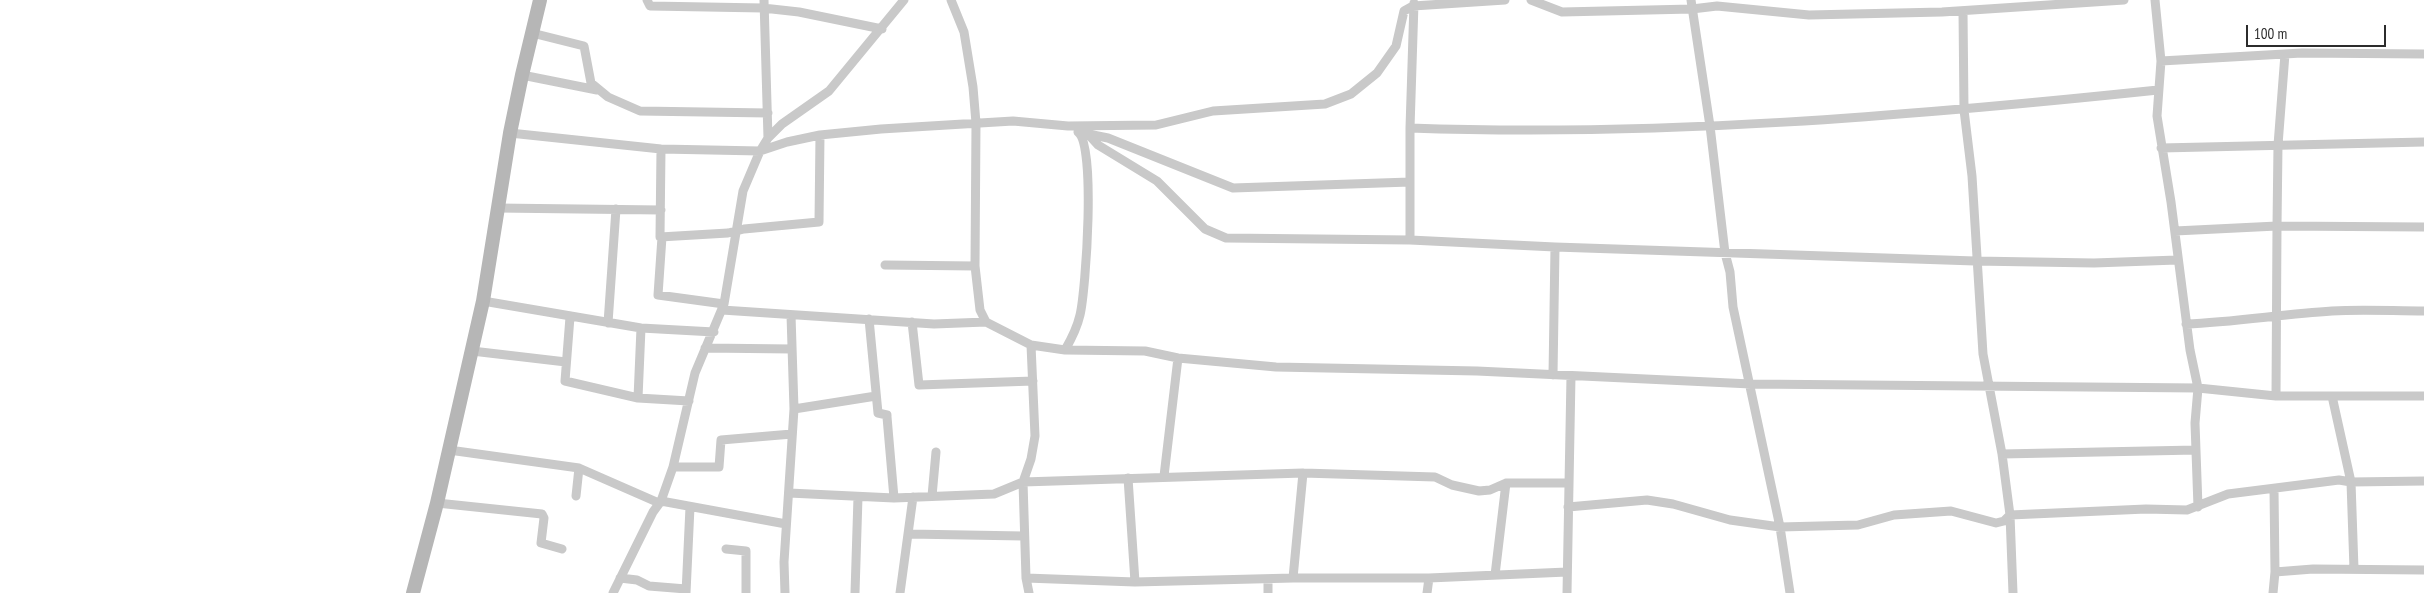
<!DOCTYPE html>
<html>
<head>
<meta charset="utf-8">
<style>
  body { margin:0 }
  #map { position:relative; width:2424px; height:593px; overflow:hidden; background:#fff; font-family:"PT Sans Narrow",sans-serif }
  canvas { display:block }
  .scale { position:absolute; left:2246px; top:25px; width:140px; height:22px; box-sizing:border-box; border:2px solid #2c2c2c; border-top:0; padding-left:6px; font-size:15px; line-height:18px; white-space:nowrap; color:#2c2c2c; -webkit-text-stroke:4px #fff; paint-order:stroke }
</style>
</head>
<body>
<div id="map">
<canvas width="2424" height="593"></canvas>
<div class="scale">100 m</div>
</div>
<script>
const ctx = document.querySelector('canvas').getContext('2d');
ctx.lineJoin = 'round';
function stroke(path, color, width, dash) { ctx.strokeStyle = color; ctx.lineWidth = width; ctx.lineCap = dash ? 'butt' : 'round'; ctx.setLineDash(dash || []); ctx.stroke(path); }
stroke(new Path2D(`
  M647,0L650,6L763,8L799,12L882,29
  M764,0L768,138
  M951,0L964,32L973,87L976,123L975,266L980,310L986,322L1031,345L1065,350L1145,351L1178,358L1276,367L1477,371L1751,384L2198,388L2276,396H2424
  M1531,0L1562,12L1692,9L1717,6L1809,15L1942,12L2124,0
  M1691,0L1710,126L1725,253L1730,272L1733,307L1780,527L1790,593
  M2155,0L2161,61L2157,116L2171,202L2190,350L2198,388L2195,423L2198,507
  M1963,11L1964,110L1972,176L1983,354L2002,454L2010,515L2146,509L2187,510L2228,494L2339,480L2351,482L2354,569
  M532,33L584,46L591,83L608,97L640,111L768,113
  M2285,54L2278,145L2277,226L2424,227
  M2161,61L2302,53L2424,54
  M522,75L597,90
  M1410,128C1660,137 1910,116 2158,90
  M510,133L661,149L760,151L787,142L820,135L881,129L1013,121L1068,126L1156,125L1213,111L1325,104L1351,94L1377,73L1396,46L1404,11L1413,6L1505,0
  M1081,133L1088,134L1098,145L1157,181L1205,229L1226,238L1410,240L1555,247L1975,261L2094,263L2177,260
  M1088,134L1108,138L1233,188L1410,182
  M2161,148L2424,142
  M661,149L660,237L728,233L744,229L819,222L820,135
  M497,208L661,210
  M2175,231L2277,226L2276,396
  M662,237L658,295L724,304
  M1410,240V128L1414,3
  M885,265L975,266
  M483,301L641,328L714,332
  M722,310L934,324L986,322
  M570,317L565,381L638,398L689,401
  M869,319L878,413L887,415V417L894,498
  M912,322L919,385L1033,381
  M608,323L616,209
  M2186,324C2235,322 2283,314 2332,311C2362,309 2393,311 2424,311
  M705,348L792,349
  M1065,350C1072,338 1077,328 1080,315C1086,289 1096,145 1078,132
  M472,351L566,362
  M1553,375L1555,247
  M2332,396L2351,482L2424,481
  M638,398L641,328
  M794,409L876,396
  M449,450L579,468L659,503
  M2002,454L2196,450
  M673,467H719L721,440L792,434
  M1164,476L1178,358
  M1128,478L1135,582
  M789,493L894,498L994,494L1023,482L1303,473L1435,477L1452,485L1479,491L1490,490L1506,483H1568
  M576,496L579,468
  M932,496L936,452
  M661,501L786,524
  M437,503L542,514L544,518L541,543L562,549
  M1568,507L1647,500L1673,504L1730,520L1780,527L1858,525L1894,515L1951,511L1996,523L2004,521L2010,515
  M2010,515L2013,593
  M909,534L1023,536
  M726,549L746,551V593
  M2275,572L2313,569L2424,570
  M1495,575L1506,483
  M620,578L637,580L649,586L686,589
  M1026,578L1135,582L1293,578H1429L1567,572
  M1293,578L1303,473
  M613,593L653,512L661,501L673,467L695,373L724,304L743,191L760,151L768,138L782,124L829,91L904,0
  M686,593L690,507
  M785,593L784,562L794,409L791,315
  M855,593L858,497
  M900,593L913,497
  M1029,593L1026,578L1023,482L1031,459L1035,436L1031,345
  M1268,593V579
  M1427,593L1429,578
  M1567,593L1571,376
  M2273,593L2275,572L2274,489`), '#c9c9c9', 9);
stroke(new Path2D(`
  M413,593L437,503L483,301L510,133L522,75L540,0`), '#b6b6b6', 14);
</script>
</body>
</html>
